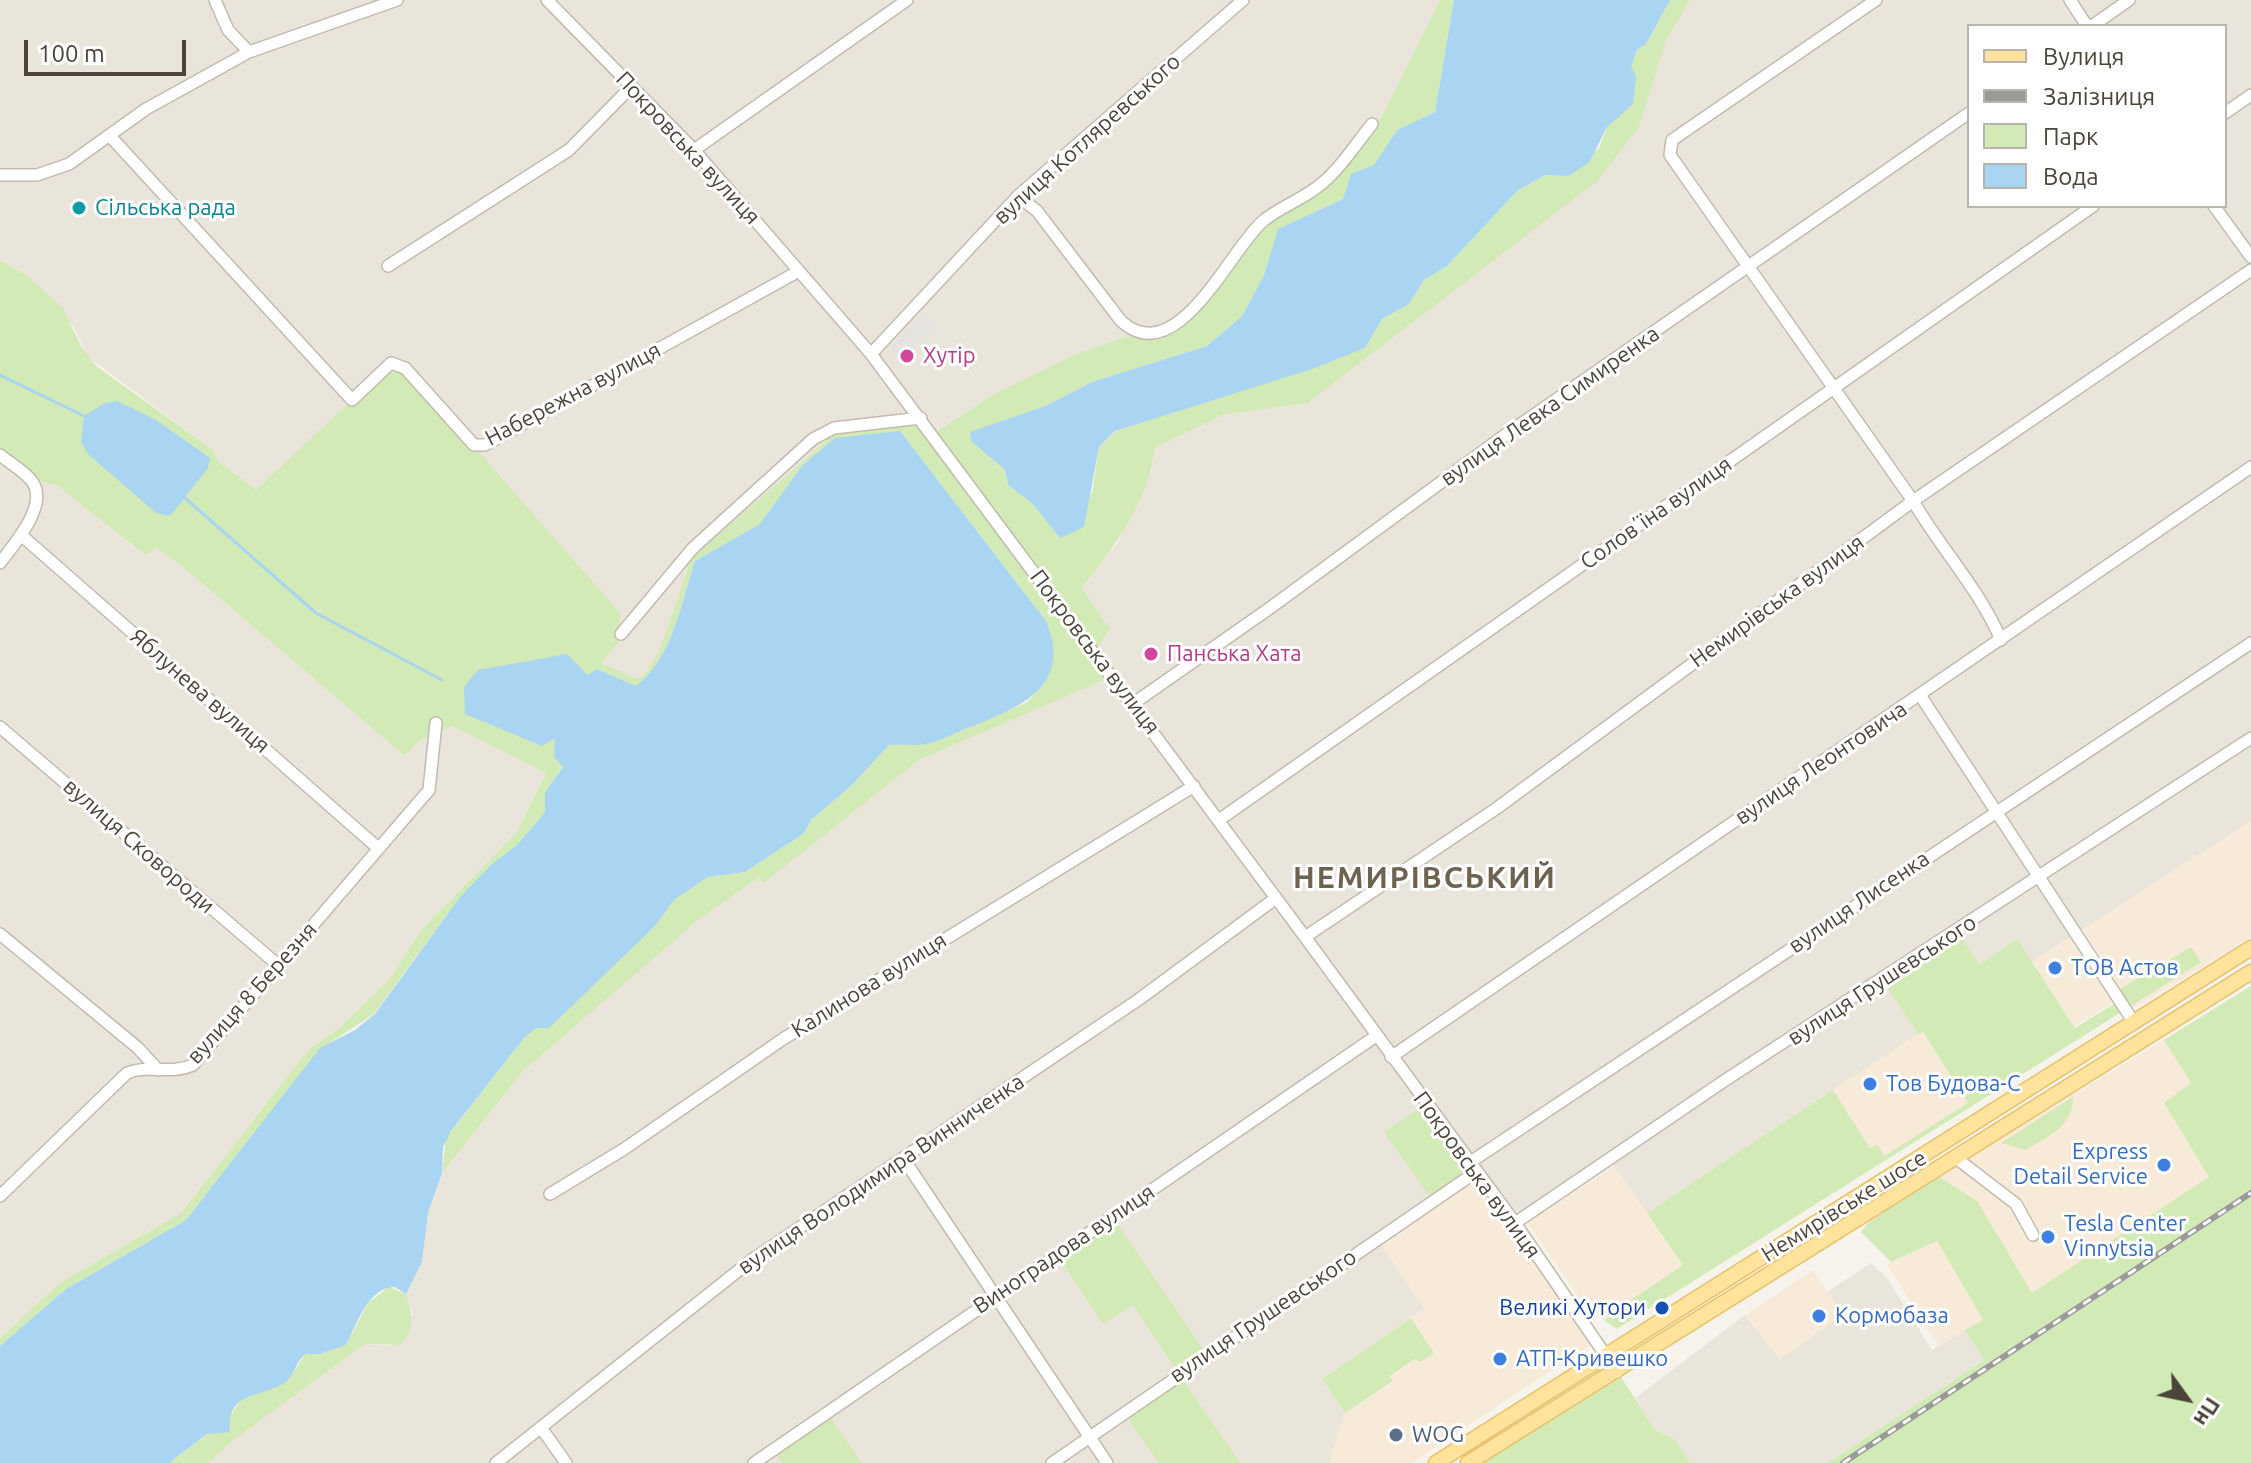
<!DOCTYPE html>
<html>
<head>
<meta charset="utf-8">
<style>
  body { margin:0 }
  #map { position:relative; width:2251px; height:1463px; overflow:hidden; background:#f6f3ec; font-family:Ubuntu,sans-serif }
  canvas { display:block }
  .legend { position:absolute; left:1967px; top:24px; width:260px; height:184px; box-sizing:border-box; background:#fff; border:2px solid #b7b4b0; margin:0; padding:10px 14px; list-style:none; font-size:24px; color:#4b4439 }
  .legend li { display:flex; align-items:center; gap:16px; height:40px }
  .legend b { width:40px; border:2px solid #b7b4b0 }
  .north { position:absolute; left:2147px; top:1359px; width:80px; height:80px; -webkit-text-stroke:6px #fff; paint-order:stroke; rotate:123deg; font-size:22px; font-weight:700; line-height:32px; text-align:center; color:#4b4439 }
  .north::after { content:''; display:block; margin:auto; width:28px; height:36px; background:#4b4439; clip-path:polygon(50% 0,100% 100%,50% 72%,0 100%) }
  .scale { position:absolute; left:24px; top:40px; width:162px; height:36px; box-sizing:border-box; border:4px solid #4b4439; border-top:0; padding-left:10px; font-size:24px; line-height:28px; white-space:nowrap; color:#4b4439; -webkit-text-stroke:6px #fff; paint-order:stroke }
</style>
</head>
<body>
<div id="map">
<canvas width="2251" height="1463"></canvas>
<ul class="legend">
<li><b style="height:10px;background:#ffe39c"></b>Вулиця</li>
<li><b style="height:10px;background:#9a9a9a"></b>Залізниця</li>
<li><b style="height:22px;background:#d2eab5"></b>Парк</li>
<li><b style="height:22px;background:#a9d4f2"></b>Вода</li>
</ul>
<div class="north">Пн</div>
<div class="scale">100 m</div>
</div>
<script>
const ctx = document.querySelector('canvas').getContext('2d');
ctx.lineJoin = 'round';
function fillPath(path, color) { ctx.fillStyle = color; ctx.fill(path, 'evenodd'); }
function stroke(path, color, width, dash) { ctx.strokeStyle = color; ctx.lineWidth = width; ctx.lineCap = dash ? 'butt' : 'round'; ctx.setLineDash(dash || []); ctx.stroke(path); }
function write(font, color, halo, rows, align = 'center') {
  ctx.font = font + ' Ubuntu,sans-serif'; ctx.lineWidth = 6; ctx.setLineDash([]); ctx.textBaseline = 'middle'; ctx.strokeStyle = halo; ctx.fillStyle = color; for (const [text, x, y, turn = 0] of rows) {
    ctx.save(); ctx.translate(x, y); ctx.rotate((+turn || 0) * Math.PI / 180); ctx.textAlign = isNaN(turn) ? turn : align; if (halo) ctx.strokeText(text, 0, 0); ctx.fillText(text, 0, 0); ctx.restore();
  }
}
fillPath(new Path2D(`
  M0,0H1440L1378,124L1323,186L1265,226L1221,286L1177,328L1147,339L1128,336L1074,355L994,394L933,434L691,559L661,646L648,670L638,679L600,663L391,364L256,491L219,462L212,449L88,357L73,326L25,274L0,261Z
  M1690,0H2251V821L2032,962L1980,965L1961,937L1887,985L1918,1034L1647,1213L1605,1154L1520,1213L1513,1211L1481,1169L1377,1239L1425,1308L1322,1379L1345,1413L1330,1459L1332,1463H208L235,1439L365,1344L391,1346L413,1315L406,1294L422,1262L428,1213L442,1173L523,1071L612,992L698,920L759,876L765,882L919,760L1112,676L1094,651L1110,629L1082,588L1118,542L1152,469L1155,448L1223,415L1308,403L1419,318L1639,127L1666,41ZM1969,26H2225V206H1969Z
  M0,455L30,479L57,484L144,555L156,548L177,562L405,756L419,741L452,726L546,773L517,832L422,929L389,980L339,1028L308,1050L181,1213L61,1282L0,1338Z
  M1871,1263L1887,1278L1932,1350L1965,1330L1984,1360L1828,1463H1690L1676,1440L1655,1430L1635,1398L1745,1315L1780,1359L1843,1314L1827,1292Z`), '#eae5da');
fillPath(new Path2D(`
  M2251,821V937L2137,1007H2132L2083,929Z
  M2073,935L2116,1001L2074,1026L2032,962Z
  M1922,1031L1968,1103L1884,1156L1871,1149L1833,1090Z
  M2164,1040L2191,1083L2164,1103L2210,1177L2032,1293L1977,1201L1938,1176Z
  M1614,1166L1684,1265L1605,1321L1588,1310L1527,1222Z
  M1476,1172L1596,1341L1412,1463H1332L1330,1459L1345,1413L1393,1382L1390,1377L1416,1359L1434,1353L1411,1318L1424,1308L1377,1239Z
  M1937,1241L1983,1321L1939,1346L1887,1265Z
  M1812,1270L1843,1314L1781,1359L1745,1315Z`), '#f7ead8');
fillPath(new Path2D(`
  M1440,0H1454L1435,112L1397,130L1374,165L1351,175L1343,199L1278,229L1264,275L1242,316L1207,346L1092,382L1045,406L970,433L971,441L1005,470L1008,485L1032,503L1060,538L1092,493L1099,447L1116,431L1365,348L1382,319L1409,304L1424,280L1447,266L1517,191L1545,175L1568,176L1599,148L1637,50L1646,44L1670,0H1690L1666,41L1639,127L1597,181L1308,403L1223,415L1155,448C1149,501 1114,547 1082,588L1110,629L1095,651L1113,676L919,760L764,883L759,877L698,920L523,1071L442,1173L446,1138L524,1038L655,926L674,900L708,877L745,872L803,834L811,820L851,786L889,745L927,744L1026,703L1044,684L1050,669L1053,657L1046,621L900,431L783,497L760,524L695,561C681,603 673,657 636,686L597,669L555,737L556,750L563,766L545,792V812L517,845L493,863L460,897L374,1014L320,1049L186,1220L66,1289L0,1346V1338L61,1282L181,1213L308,1050L339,1028L389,980L422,929L517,832L546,773L452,726L419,741L405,756L177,562L156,548L145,555L57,485L30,479L0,455V261L25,274L63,308L81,346L96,366L212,449L219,462L256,490L391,363L405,368L620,613L621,639L601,663L638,679L648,670L661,646L691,559L833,435L921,418L933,434L994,394L1074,355L1128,336L1147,339L1177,328L1221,286L1265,226L1323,186L1378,124Z
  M1961,937L1980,965L2017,939L2075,1028L2125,997L2120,989L2191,947L2201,962L1617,1329L1605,1321L1612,1313L1683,1265L1647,1213L1833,1090L1870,1148L1878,1145L1884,1156L1968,1103L1923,1032L1918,1034L1886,985Z
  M2251,986V1463H1828L1984,1360L1965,1330L1983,1320L1937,1241L1891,1262L1861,1232L1868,1223L1938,1176L1977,1201L2032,1293L2209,1177L2164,1103L2191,1083L2164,1040Z
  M2073,1097C2074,1126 2046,1138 2025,1150L2001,1143Z
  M1426,1104L1476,1172L1433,1201L1384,1132Z
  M1112,1216L1207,1355L1179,1374L1240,1463H1159L1124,1413L1178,1373L1133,1305L1103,1324L1056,1254Z
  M389,1287L406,1294C412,1312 417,1331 400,1345L365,1344L235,1439L208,1463H169L229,1418L240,1401L289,1379L306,1353L320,1354L346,1345L368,1303Z
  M1411,1318L1434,1353L1420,1362L1415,1359L1390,1376L1393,1381L1345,1413L1322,1379Z
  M1621,1377L1655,1430L1676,1440L1690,1463H1482Z
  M827,1413L862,1463H782L773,1450Z`), '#d2eab5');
fillPath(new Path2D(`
  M923,314L937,327L897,360L891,347Z`), '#e5e3e0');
fillPath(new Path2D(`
  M1454,0H1670L1646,44L1637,50L1631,67L1636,76L1633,104L1607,127L1589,163L1568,176L1545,175L1517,191L1447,266L1424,280L1409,304L1382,319L1365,348L1312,369L1115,431L1099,447L1084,527L1060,538L1032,503L1008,485L1005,470L971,441L970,432L1045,406L1092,382L1207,346L1242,316L1264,275L1278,229L1343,199L1351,174L1374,165L1397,130L1435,112Z
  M117,401L156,420L210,458L208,468L170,516L156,513L88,454L81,442L84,416L105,403Z
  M900,431L1046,621C1073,686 1022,706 973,726C958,731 941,741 926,744C914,746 901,744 889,745L851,786L811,820L803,834L745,872L708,877L674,900L655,926L549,1028H536L524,1038L451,1131L443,1147L442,1173L428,1213L422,1262L406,1294L395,1287C368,1287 357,1324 346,1345L320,1354H306C295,1361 295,1377 284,1383C257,1399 227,1391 230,1432L207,1434L169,1463H0V1346L66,1289L186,1220L320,1048L355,1030L375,1014L460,897L493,863L517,845L545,812V792L563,767L554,757L555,738L542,746L465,714L464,687L478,670L567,654L588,675L597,669L636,686C673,657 681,603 695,561L760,524L802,466L835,438Z`), '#a9d4f2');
stroke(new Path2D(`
  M0,375L86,417
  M185,498L316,613L442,680`), '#a9d4f2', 3);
const minor = new Path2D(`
  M215,0L228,30L249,52
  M547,0L694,150L871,354L1305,937L1515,1223L1617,1372
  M1876,0L1672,140L1670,155L1913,501C1941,549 1980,590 2001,640
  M2070,0L2087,26
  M2092,26L2129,0
  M2225,113L2251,95
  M110,136L352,400L391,363L405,368L474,445H485L799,271
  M694,150L907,0
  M0,175H37L69,164L146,109L249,52L397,0
  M1018,196L1037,211L1121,321C1177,372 1230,249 1263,221C1280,207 1303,199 1320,185C1340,169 1356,144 1372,124
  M2214,206L2251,257
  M388,266L569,150L632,86
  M871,354L1018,196L1243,0
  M0,455C10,463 22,470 30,479C52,502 14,544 0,563
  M21,535L378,848
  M621,634L693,548L813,439L834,428L921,418
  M1920,695L2133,1021
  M1134,703L1270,608L1508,433L1969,113
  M0,727L278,965
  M1219,820L2093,206
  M0,934L138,1048L158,1070
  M1305,937L1497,808L1913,501L2251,270
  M1391,1057L2251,467
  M903,1158L1107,1463
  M1956,1158L2016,1204L2033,1235
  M1469,1163L2251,643
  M550,1194L624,1149L783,1039L1194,786
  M0,1196L127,1073C149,1064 170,1075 193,1065L429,790L436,723
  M1515,1223L1727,1079L2251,738
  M542,1429L566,1463
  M496,1463L753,1259L1138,1000L1276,898
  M754,1463L1376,1036
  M1052,1463L1476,1172`);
const major = new Path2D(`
  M1436,1463L2251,948
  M1468,1463L2251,972`);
stroke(minor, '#c2bbae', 14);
stroke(major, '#e6c16a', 17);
stroke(minor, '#fff', 11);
stroke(major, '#ffe39c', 14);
const rail = new Path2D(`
  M1843,1463L2251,1193`);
stroke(rail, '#9a9a9a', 6);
stroke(rail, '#fff', 3, [9]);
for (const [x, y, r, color] of [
  [79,208,8,"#0f9aa8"],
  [907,356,8,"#d1479c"],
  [1151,654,8,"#d1479c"],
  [2055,968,8,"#3f7fe0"],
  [1870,1084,8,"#3f7fe0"],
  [2164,1165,8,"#3f7fe0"],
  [2048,1237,8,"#3f7fe0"],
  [1662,1308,8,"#1a4fb4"],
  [1819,1316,8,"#3f7fe0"],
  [1500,1359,8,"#3f7fe0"],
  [1396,1435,8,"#5c6f8a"]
]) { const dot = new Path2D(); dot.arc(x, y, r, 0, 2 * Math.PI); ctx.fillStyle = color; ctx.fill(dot); stroke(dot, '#fff', 3); }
write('22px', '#4b4439', '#fff', [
  ["вулиця Котляревського",1087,139,-42],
  ["Покровська вулиця",688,148,47],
  ["Набережна вулиця",573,394,-28],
  ["вулиця Левка Симиренка",1550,406,-35],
  ["Соловʼїна вулиця",1656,513,-35],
  ["Немирівська вулиця",1777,601,-36],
  ["Покровська вулиця",1095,652,53],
  ["Яблунева вулиця",200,691,41],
  ["вулиця Леонтовича",1821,763,-34],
  ["вулиця Сковороди",139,846,41],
  ["вулиця Лисенка",1859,902,-34],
  ["вулиця Грушевського",1882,980,-33],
  ["Калинова вулиця",869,985,-32],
  ["вулиця 8 Березня",252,993,-48],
  ["вулиця Володимира Винниченка",881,1174,-34],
  ["Покровська вулиця",1477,1175,54],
  ["Немирівське шосе",1844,1206,-32],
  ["Виноградова вулиця",1064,1249,-34],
  ["вулиця Грушевського",1263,1316,-34]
]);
write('22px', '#0d838f', '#fff', [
  ["Сільська рада",95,208]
], 'left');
write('22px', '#b23c85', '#fff', [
  ["Хутір",923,356],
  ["Панська Хата",1167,654]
], 'left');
write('22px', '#366cbe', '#fff', [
  ["ТОВ Астов",2071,968],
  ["Тов Будова-С",1886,1084],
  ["Express",2148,1152,"right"],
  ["Detail Service",2148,1177,"right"],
  ["Tesla Center",2064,1224],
  ["Vinnytsia",2064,1249],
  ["Кормобаза",1835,1316],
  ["АТП-Кривешко",1516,1359]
], 'left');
write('22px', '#164399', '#fff', [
  ["Великі Хутори",1646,1308]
], 'right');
write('22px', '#4e5e75', '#fff', [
  ["WOG",1412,1435]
], 'left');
ctx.letterSpacing = '2px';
write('bold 30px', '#6e6250', '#fff', [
  ["НЕМИРІВСЬКИЙ",1425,878]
]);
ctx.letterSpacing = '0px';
</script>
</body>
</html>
